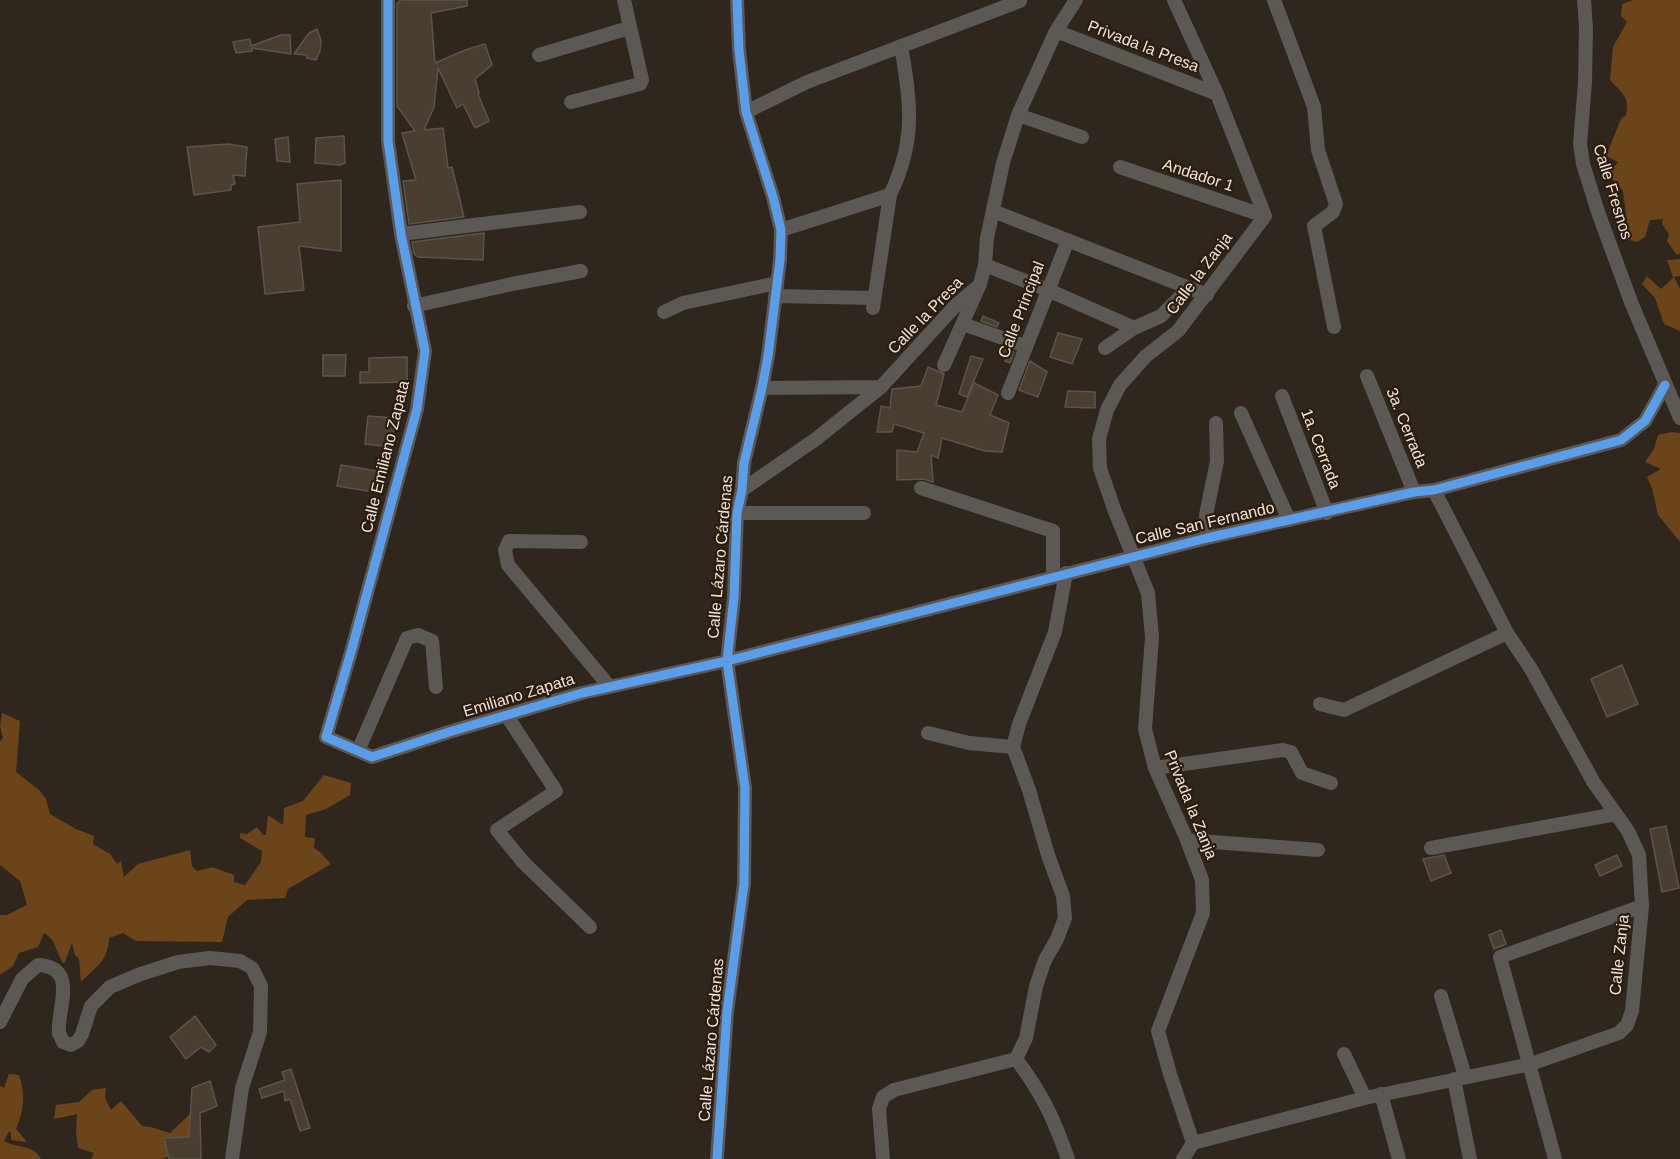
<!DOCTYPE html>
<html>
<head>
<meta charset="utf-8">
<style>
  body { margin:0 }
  canvas { display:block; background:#2f261d }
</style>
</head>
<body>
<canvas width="1680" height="1159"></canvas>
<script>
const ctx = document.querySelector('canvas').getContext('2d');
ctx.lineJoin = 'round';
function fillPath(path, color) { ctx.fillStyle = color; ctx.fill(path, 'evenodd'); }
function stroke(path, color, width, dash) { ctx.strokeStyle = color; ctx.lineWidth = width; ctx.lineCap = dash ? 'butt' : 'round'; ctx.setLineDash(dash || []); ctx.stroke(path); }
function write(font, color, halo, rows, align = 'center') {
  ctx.font = font + ' Arial,sans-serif'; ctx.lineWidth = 4.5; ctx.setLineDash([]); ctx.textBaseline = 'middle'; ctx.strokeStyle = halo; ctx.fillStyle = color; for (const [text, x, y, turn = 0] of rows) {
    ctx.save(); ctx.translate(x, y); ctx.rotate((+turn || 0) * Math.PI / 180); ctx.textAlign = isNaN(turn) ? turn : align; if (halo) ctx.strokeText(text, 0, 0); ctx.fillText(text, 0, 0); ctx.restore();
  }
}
fillPath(new Path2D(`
  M1633,0H1680V254H1676L1667,241L1669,234L1662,224L1663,219L1650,220L1645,237L1637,242L1629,240L1623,191L1608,174L1618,162L1606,156L1621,119L1626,115C1630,97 1622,93 1610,80L1613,47L1627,22L1621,16L1622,4Z
  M1680,259V276L1673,277L1667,260Z
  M1647,276L1661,289L1674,277L1680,289V331L1664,324L1655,298L1642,284Z
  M1671,432L1680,433V542L1658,515L1652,488L1647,477L1661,469L1645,462L1654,449L1658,435Z
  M2,713L20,721L16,772L39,790L46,799L50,814L76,829L94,836L93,844L110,854L117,864L121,861L124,877L138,864L190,850L192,866L197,871L212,867L234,875V882L245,885L261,862L262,851L240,838V833L247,834L257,827L263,835H266L268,815L283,825L284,808L303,801L324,775L351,783L350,795L326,809L306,815L305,837L315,838L314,848L320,852L331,864L288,889L285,898L247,900L228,917L222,942L136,941L123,933L109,938C108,961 97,966 81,982L79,959L75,955L72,943L64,964C55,953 58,941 44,933L38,947L19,953L13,966L0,975V915H7L27,905L20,881L0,865V741L3,738L0,726Z
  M9,1074L19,1075C26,1095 24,1110 16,1129L27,1142L11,1140V1133L9,1131L4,1141C18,1149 33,1144 41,1159H0V1086L4,1088Z
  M106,1088L105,1098L111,1110L121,1101L142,1126L151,1127L170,1133L191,1113L197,1132L182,1150L163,1159H91L94,1153L78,1148L76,1132L77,1114L54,1119L56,1105L79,1102L92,1090Z`), '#6c441a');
const building = new Path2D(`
  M401,0H467V6L431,13L435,63L465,50L485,44L492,65L475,79L479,93L478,94L489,121L475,128L463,104L457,108L438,68L434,107L424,130L443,128L448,168L452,167L464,217L409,224L403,181L416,180L402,133L415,131L397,106V3Z
  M317,29L321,40L320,51L316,60L307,58V55L294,54L309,33Z
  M281,35H290L291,54L252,48V51L236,53L233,42L250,39L251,46Z
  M344,136L345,163L340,165L315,163L316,138Z
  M288,137L290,162L277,161L275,139Z
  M228,144L247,147L245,176L233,175L235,184L231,185V190L194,195L187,147Z
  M341,180V251L299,246L304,290L265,294L258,227L300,222L297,184Z
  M484,233L483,260L418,257L414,254L412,242Z
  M983,316L999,323L997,327L981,321Z
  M1058,333L1082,339L1072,364L1050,357Z
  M1003,348L1014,352L1010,363L1005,361L1006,359L1000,356Z
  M323,355H346L345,376H323Z
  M971,356L983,359L967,397L959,394Z
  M407,357V382L360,383V372H369V358Z
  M1030,361L1047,372L1038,397L1019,390Z
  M928,367L944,374L936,405L962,412L974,383L998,395L990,415L1009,423L1002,452L985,451L942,438L938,458L931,455L933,482L923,479L897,480V450L917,452L924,433L894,424L892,432H877L881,406L890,408L892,389L921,386Z
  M1068,391L1095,392V408L1065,407Z
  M368,416L395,418L392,447L365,444Z
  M341,465L383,472L380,493L337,486Z
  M1622,665L1638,704L1607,717L1591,679Z
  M1666,826L1679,888L1662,892L1650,829Z
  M1444,855L1451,873L1431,881L1423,859Z
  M1617,855L1622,866L1600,876L1595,865Z
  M1501,930L1506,944L1494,949L1489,935Z
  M195,1016L216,1045L209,1052L201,1047L186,1059L170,1037Z
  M291,1069L310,1128L300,1131L290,1099L285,1101L284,1091L262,1098L259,1089L285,1080L282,1072Z
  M210,1081L217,1106L200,1113L201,1159H169L164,1138L189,1137L192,1088Z`);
fillPath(building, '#4a3e31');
stroke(building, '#5c544c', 1.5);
stroke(new Path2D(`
  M388,0V141L401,234L425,351L417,409L351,652L326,737L372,757L449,732L582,693L727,661L1207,538L1414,492L1434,490L1621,440L1645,421L1665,385
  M1174,0L1217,94L1265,216
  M1274,0L1314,107L1318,150L1336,204L1333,212L1314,226L1334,327
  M1584,0L1586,28L1585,82L1580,144L1583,164L1598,212L1631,302L1680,418
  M1056,31L1217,94
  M539,55L629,28
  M571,102L640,84L642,80L624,0
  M746,112L807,82L1020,1
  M1018,115L1082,137
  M1120,167L1265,216
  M993,211L1207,295
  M781,230L890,195C916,141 911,103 901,46
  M401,234L580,212
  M985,265L1048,290L1134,328
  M775,296L874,298
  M414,306L512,284L581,271
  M873,308L890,195
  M664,312L683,303L777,283
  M963,324L1025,346
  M1105,348L1134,328L1161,316L1189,288
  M944,365L980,284L985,265L987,238L1003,163L1018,115L1056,31L1076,0
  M1367,376L1414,492
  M762,388L881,387
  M1008,393L1068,240
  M1282,396L1327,513
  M1241,413L1289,520
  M921,488L1053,531V576
  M742,490L816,439L881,387L956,305L976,288
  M737,513H864
  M1207,538L1206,515L1217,461L1216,423
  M581,542L509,541L505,550L508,565L609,686
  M1066,573L1055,632L1019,724L1013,747L1029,790L1048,855L1063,896L1065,918L1057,939L1045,960L1036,986L1026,1038L1016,1059C1042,1093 1054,1119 1068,1159
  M1320,704L1344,710L1507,633
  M507,716L556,791L497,830L523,862L590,927
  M928,733L969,743L1013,747
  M358,751L407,638L418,635L432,641L436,687
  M1155,768L1283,750L1291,752L1302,773L1331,783
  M1187,840L1318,850
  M1431,848L1616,814
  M1441,996L1465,1076
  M0,1022L22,979L38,965C80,967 56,1010 59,1034C60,1035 63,1041 63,1042L71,1045L78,1041L82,1034L91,1006L110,987L138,975L178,962L210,958L240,961L252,968L261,986L260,1032L242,1088L232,1159
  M1344,1054L1365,1098
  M1454,1079L1470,1159
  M1381,1094L1399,1159
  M1193,1143L1365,1098L1531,1064L1619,1033L1627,1025L1632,1011L1642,906L1639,855L1628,831L1594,783L1531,669L1507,633L1434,490
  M717,1159L727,1012L744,884L745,788L727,661L734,597L737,513L742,490L744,463L762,388L768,356L780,260L781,230L773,197L746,112L739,50L737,0
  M883,1159L879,1109L883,1097L894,1090L1016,1059
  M1183,1159L1193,1143L1170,1074L1158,1031L1203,913L1202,880L1187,840L1155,768L1145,729L1152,637L1148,593L1114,509L1100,468L1099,439L1107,410L1120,385L1146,356L1178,331L1265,216
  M1555,1159L1500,957L1642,906`), '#5c5854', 14);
stroke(new Path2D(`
  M388,0V141L401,234L425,351L417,409L351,652L326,737L372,757L449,732L582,693L727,661L1207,538L1414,492L1434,490L1621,440L1645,421L1665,385
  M717,1159L727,1012L744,884L745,788L727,661L734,597L737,513L742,490L744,463L762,388L768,356L780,260L781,230L773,197L746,112L739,50L737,0`), '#5a9eea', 9);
write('16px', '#efe4da', '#2c1c0d', [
  ["Privada la Presa",1143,47,21],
  ["Andador 1",1198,176,18],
  ["Calle Fresnos",1612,192,73],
  ["Calle la Zanja",1200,274,-53],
  ["Calle Principal",1022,310,-69],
  ["Calle la Presa",926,316,-46],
  ["3a. Cerrada",1406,428,68],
  ["1a. Cerrada",1320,449,69],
  ["Calle Emiliano Zapata",386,457,-76],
  ["Calle San Fernando",1205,524,-13],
  ["Calle Lázaro Cárdenas",721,557,-85],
  ["Emiliano Zapata",519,696,-17],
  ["Privada la Zanja",1190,805,68],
  ["Calle Zanja",1620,955,-84],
  ["Calle Lázaro Cárdenas",712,1040,-85]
]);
</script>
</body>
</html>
